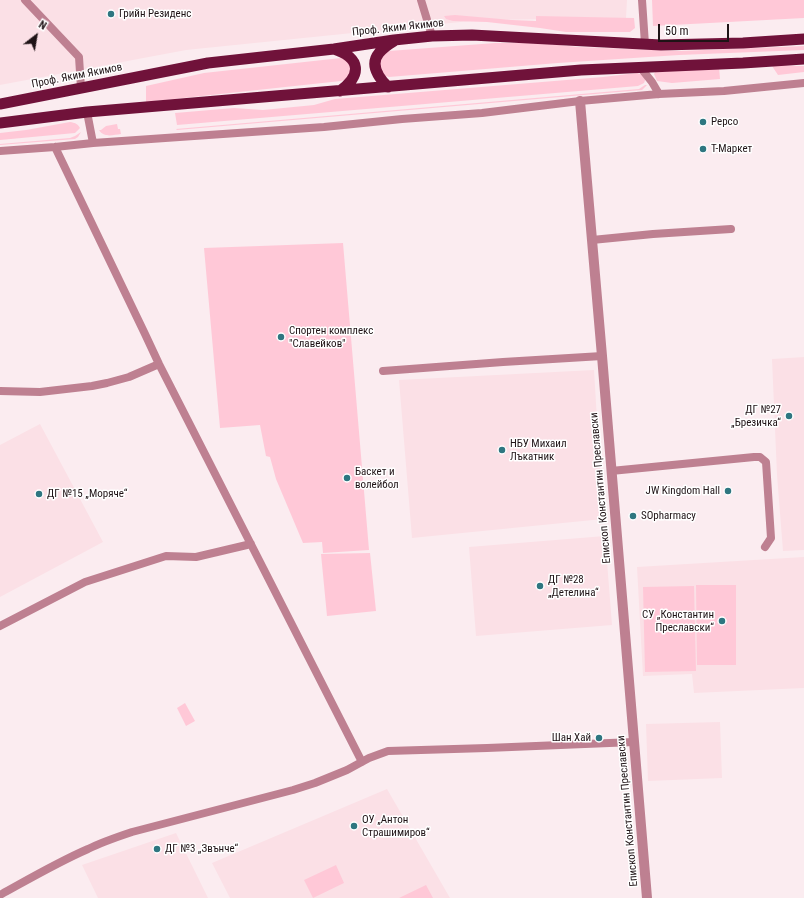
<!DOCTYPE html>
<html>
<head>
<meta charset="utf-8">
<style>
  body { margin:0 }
  #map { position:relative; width:804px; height:898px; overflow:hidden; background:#fbecf0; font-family:"Roboto Condensed",sans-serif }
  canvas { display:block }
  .north { position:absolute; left:16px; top:16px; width:40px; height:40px; -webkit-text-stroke:3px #fff; paint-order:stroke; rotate:31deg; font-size:11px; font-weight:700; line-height:16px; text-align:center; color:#1f1316 }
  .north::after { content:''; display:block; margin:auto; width:14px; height:18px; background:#1f1316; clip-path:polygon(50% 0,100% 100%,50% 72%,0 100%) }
  .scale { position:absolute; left:658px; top:24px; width:71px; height:18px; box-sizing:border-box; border:2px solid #1f1316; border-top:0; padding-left:5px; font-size:12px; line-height:14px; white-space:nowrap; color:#1f1316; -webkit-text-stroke:3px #fff; paint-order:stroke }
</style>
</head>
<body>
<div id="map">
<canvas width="804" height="898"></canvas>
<div class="north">N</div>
<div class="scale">50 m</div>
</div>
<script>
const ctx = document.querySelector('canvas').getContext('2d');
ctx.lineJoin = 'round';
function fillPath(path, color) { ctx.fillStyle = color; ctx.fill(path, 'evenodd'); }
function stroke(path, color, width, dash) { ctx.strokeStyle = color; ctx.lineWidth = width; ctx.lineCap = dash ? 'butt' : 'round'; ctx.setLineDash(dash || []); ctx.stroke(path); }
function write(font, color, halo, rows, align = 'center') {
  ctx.font = font + ' "Roboto Condensed",sans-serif'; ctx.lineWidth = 3; ctx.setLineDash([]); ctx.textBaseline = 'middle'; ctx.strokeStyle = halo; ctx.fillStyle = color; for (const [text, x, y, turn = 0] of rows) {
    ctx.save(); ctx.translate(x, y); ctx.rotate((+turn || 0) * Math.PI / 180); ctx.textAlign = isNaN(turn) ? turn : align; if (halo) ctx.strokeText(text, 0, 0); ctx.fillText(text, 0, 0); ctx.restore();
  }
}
fillPath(new Path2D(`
  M0,0H627L626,18L480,20L186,50L0,85Z
  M804,357V550L783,551L777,475L772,359Z
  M594,370L603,519L412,538L399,380Z
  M40,424L103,542L0,597V445Z
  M605,536L612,625L476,636L469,547Z
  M804,557V688L694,693L692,674L643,676L637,567Z
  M720,722L722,778L648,781L646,724Z
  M387,789L450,898H230L212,863Z
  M176,833L208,898H98L82,865Z`), '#fbe0e6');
fillPath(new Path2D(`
  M652,0H804V18L653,26Z
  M455,15L512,20L536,21V16L634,18L635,28L630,32H566L540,28L487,22L453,21L446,19L444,16Z
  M495,43H541L578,47L680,51L804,46V50L679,55L558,63L389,77L383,75L378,61L385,52L389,51Z
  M341,58L344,59L349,63L351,73L344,80L341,81L146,102V86L204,73Z
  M775,64L796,66H804V72L778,75L772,66Z
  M719,67L720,79L672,83L657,81L654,74L655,72Z
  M637,73L644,75L646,78L644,83L638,86L177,125L175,113L234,108L263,110L314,105L335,99L603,77Z
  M645,85H647L642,90L177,130L176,129L639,89Z
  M70,122C75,123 77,123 80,128L75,133L0,140V133L26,130Z
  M117,124L118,129H120L121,134C113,135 104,138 99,130H101L106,126Z
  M81,132L78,137L75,139L0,145V144L70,138L75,136Z
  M343,243L369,550L323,553L322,542L303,543L276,479L270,457L266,456L260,425L220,428L204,248Z
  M370,553L376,611L327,616L321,554Z
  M696,585H736V665H697Z
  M694,586L696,671L645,672L643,587Z
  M185,703L195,721L186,726L177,708Z
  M336,865L344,883L313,898L304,880Z
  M426,885L433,898H399Z`), '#ffc8d7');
stroke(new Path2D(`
  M25,0L79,57L81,88
  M421,0L432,36
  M642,0L645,44
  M640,67L652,82L659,94
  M87,112L93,143
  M55,147L145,334L159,364L362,762
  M0,151L55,147L93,143L324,127L402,119L482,113L580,101L659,94L724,91L804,83
  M592,240L653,234L731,229
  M383,371L503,362L602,356
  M0,391L40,392L92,386L107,383L129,377L159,364
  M611,471L754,457H760L766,462L771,538L765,547
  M0,626L85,582L166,556L196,557L251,544
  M0,895C29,879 58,862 88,849C102,842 117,837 132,832L293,790L315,783L347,770L369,758L388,751L487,748L634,742`), '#be8091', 8);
stroke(new Path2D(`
  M580,101L602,356L647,898`), '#be8091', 10);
stroke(new Path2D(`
  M334,49C361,58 362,75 340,91
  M388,87C379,78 369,65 379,53C383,48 389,44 394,41
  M0,104L208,63L334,49L394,40L432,36L472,35L661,45L743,43L804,39
  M0,123L87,112L581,70L743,63L804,59`), '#70123a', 11);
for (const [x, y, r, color] of [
  [111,14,4,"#2e7680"],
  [703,122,4,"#2e7680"],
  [703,149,4,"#2e7680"],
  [281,337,4,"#2e7680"],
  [789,416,4,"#2e7680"],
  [502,450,4,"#2e7680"],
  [347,478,4,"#2e7680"],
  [728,491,4,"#2e7680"],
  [39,494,4,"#2e7680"],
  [633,516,4,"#2e7680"],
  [540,586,4,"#2e7680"],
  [722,621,4,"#2e7680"],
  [599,738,4,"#2e7680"],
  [354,826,4,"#2e7680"],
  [157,849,4,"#2e7680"]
]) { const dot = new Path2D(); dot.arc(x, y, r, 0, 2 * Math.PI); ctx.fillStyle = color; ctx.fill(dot); stroke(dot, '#fff', 1.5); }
write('11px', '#1f1316', '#fff', [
  ["Грийн Резиденс",119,14],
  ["Pepco",711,122],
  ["Т-Маркет",711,149],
  ["Спортен комплекс",289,331],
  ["\"Славейков\"",289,344],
  ["ДГ №27",781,410,"right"],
  ["„Брезичка“",781,423,"right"],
  ["НБУ Михаил",510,444],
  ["Лъкатник",510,457],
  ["Баскет и",355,472],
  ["волейбол",355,485],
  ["JW Kingdom Hall",720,491,"right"],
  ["ДГ №15 „Моряче“",47,494],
  ["SOpharmacy",641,516],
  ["ДГ №28",548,580],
  ["„Детелина“",548,593],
  ["СУ „Константин",714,615,"right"],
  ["Преславски“",714,628,"right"],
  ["Шан Хай",591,738,"right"],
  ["ОУ „Антон",362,820],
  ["Страшимиров“",362,833],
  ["ДГ №3 „Звънче“",165,849]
], 'left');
write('11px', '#1f1316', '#fff', [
  ["Проф. Яким Якимов",398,28,-6],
  ["Проф. Яким Якимов",77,76,-11],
  ["Епископ Константин Преславски",601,488,-95],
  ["Епископ Константин Преславски",628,811,-95]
]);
</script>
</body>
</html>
